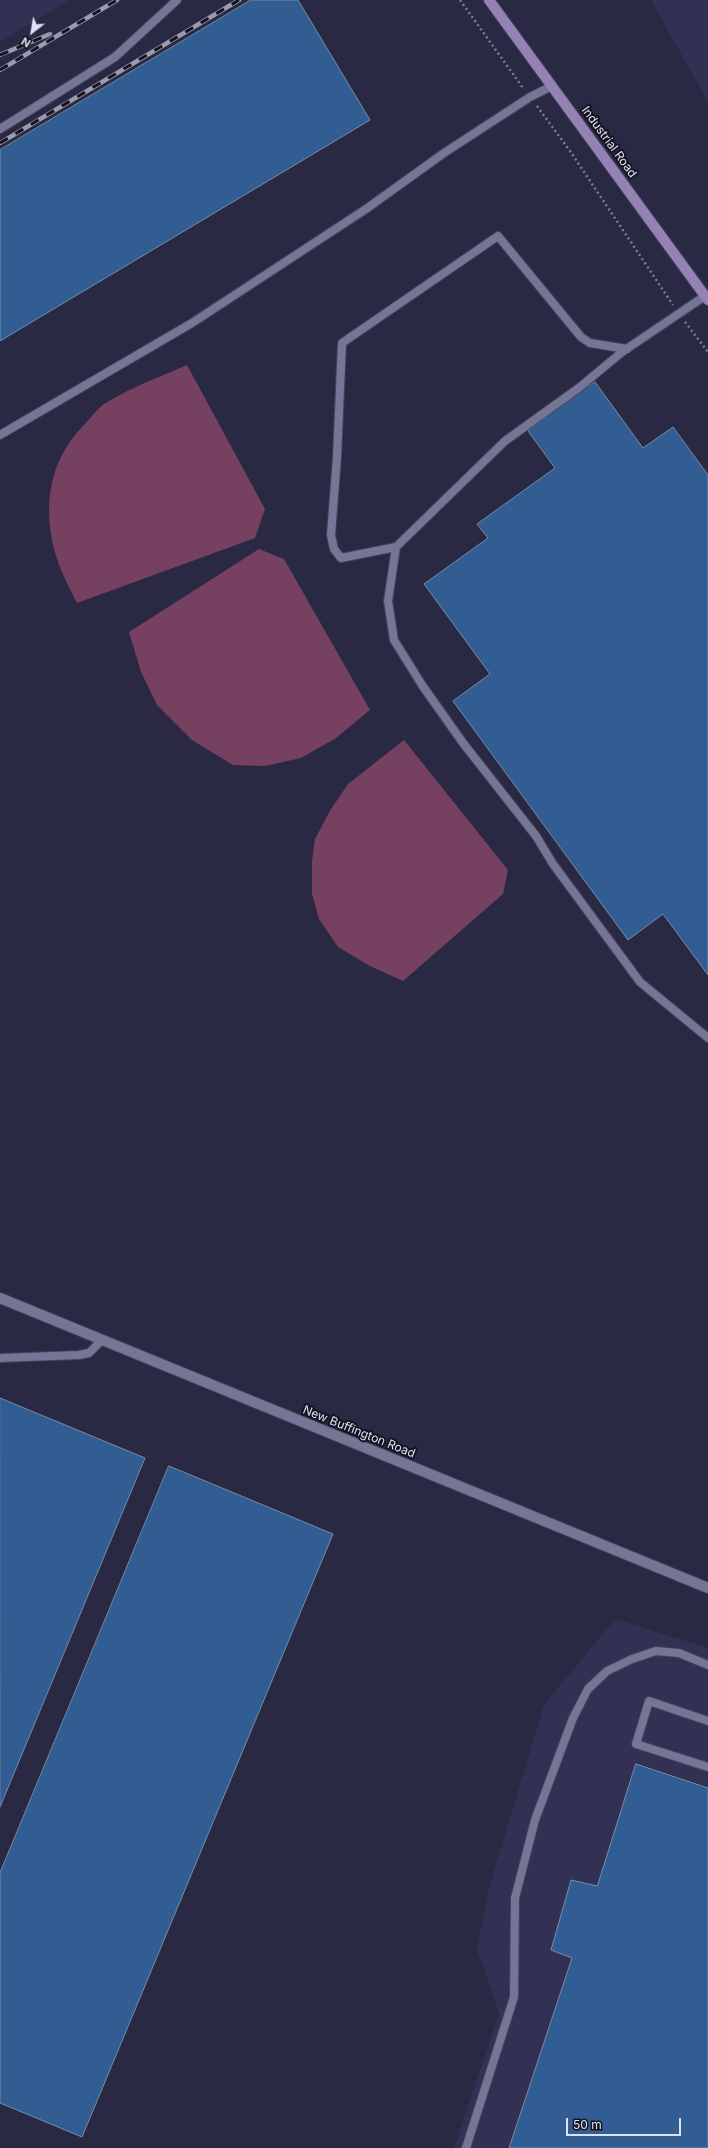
<!DOCTYPE html>
<html>
<head>
<meta charset="utf-8">
<style>
  body { margin:0 }
  #map { position:relative; width:708px; height:2148px; overflow:hidden; background:#2a2944; font-family:Inter,sans-serif }
  canvas { display:block }
  .north { position:absolute; left:12px; top:12px; width:40px; height:40px; -webkit-text-stroke:3px #141320; paint-order:stroke; rotate:211deg; font-size:11px; font-weight:700; line-height:16px; text-align:center; color:#dfe0f2 }
  .north::after { content:''; display:block; margin:auto; width:14px; height:18px; background:#dfe0f2; clip-path:polygon(50% 0,100% 100%,50% 72%,0 100%) }
  .scale { position:absolute; left:566px; top:2118px; width:115px; height:18px; box-sizing:border-box; border:2px solid #dfe0f2; border-top:0; padding-left:5px; font-size:12px; line-height:14px; white-space:nowrap; color:#dfe0f2; -webkit-text-stroke:3px #141320; paint-order:stroke }
</style>
</head>
<body>
<div id="map">
<canvas width="708" height="2148"></canvas>
<div class="north">N</div>
<div class="scale">50 m</div>
</div>
<script>
const ctx = document.querySelector('canvas').getContext('2d');
ctx.lineJoin = 'round';
function fillPath(path, color) { ctx.fillStyle = color; ctx.fill(path, 'evenodd'); }
function stroke(path, color, width, dash) { ctx.strokeStyle = color; ctx.lineWidth = width; ctx.lineCap = dash ? 'butt' : 'round'; ctx.setLineDash(dash || []); ctx.stroke(path); }
function write(font, color, halo, rows, align = 'center') {
  ctx.font = font + ' Inter,sans-serif'; ctx.lineWidth = 4; ctx.setLineDash([]); ctx.textBaseline = 'middle'; ctx.strokeStyle = halo; ctx.fillStyle = color; for (const [text, x, y, turn = 0] of rows) {
    ctx.save(); ctx.translate(x, y); ctx.rotate((+turn || 0) * Math.PI / 180); ctx.textAlign = isNaN(turn) ? turn : align; if (halo) ctx.strokeText(text, 0, 0); ctx.fillText(text, 0, 0); ctx.restore();
  }
}
fillPath(new Path2D(`
  M0,0H69L0,42Z
  M651,0H708V102Z
  M615,1619L708,1648V2148H454L499,2013L477,1949L489,1888L544,1705Z`), '#323153');
fillPath(new Path2D(`
  M187,365L265,509L255,538L77,603C70,589 62,574 57,559C42,511 47,463 83,426C90,419 96,410 104,404C130,388 159,377 187,365Z
  M259,549L284,559L370,710L336,738L301,758L265,766L233,765L192,740L157,705L141,672L129,632Z
  M404,740L508,870L503,894L403,981L370,966L338,947L319,919L312,894V861L315,839L331,809L348,784Z`), '#764160');
const building = new Path2D(`
  M251,0H298L370,120L0,341V150Z
  M595,382L643,448L673,427L708,475V975L663,914L628,940L453,701L490,674L424,584L488,538L477,524L555,468L528,431Z
  M0,1398L145,1458L0,1807Z
  M169,1466L333,1534L82,2137L0,2103V1873Z
  M636,1764L708,1788V2148H509L572,1958L551,1950L571,1880L597,1886Z`);
fillPath(building, '#315d92');
stroke(building, '#768ca8', 1);
const service = new Path2D(`
  M0,129L115,57L177,0
  M627,349L590,343L581,337L498,236L342,343L337,457L331,535L334,549L341,558L396,547L505,441L580,387L622,352L705,296
  M0,435L192,323L366,209L444,153L530,97L552,86
  M396,547L388,601L394,640L422,685L463,743L536,836L553,864L640,982L708,1038
  M0,1358L79,1355L89,1353L101,1341
  M708,1721L649,1701L636,1744L708,1767
  M466,2148L514,1997L515,1898L535,1820L573,1718L588,1689L607,1671L632,1659L656,1651L679,1653L708,1665`);
const minor = new Path2D(`
  M0,1298L708,1588`);
const secondary = new Path2D(`
  M489,0L708,300`);
stroke(service, '#44435a', 10);
stroke(minor, '#44435a', 12);
stroke(secondary, '#44435a', 12);
stroke(new Path2D(`
  M460,0L523,88
  M537,106L570,151L673,305
  M685,322L708,352`), '#7c7c93', 2.5, [2, 3]);
stroke(service, '#757595', 8);
stroke(minor, '#757595', 10);
stroke(secondary, '#9482b4', 10);
const rail = new Path2D(`
  M0,55L50,34
  M0,70L117,0
  M0,143L239,0`);
stroke(rail, '#9b9bb0', 4.5);
stroke(rail, '#141320', 3, [9]);
write('12px', '#dfe0f2', '#141320', [
  ["Industrial Road",609,142,54],
  ["New Buffington Road",359,1432,22]
]);
</script>
</body>
</html>
